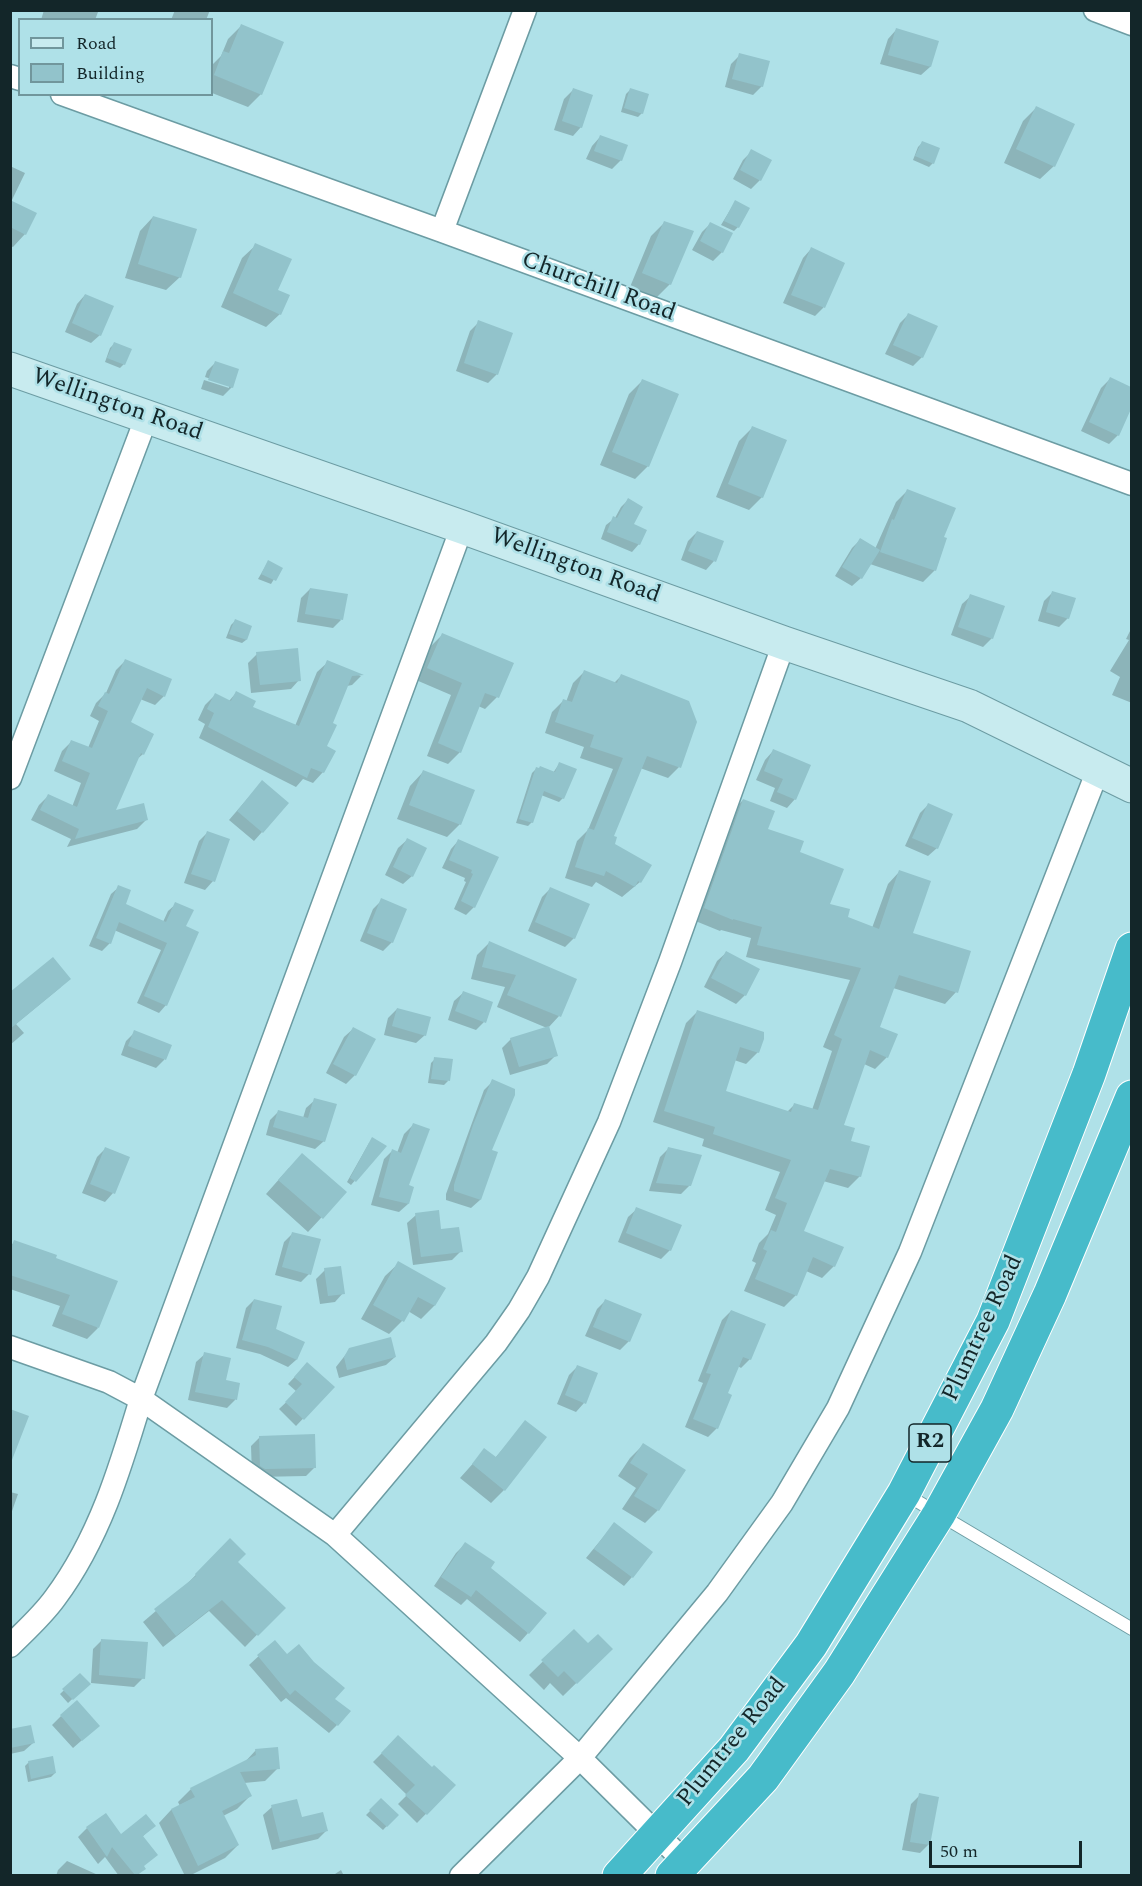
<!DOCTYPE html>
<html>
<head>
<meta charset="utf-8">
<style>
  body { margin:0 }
  #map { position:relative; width:1142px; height:1886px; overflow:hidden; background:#afe1e8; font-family:Spectral,serif }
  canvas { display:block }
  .frame { position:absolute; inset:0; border:12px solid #132629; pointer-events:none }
  .legend { position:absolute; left:18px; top:18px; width:195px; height:78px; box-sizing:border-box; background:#afe1e8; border:2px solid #71969c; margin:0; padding:8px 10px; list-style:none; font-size:18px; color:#132629 }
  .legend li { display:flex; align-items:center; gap:12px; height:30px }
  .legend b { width:30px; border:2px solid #71969c }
  .scale { position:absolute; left:929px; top:1841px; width:153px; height:27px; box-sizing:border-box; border:3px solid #132629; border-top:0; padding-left:8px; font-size:18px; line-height:21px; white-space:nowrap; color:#132629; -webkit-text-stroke:4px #afe1e8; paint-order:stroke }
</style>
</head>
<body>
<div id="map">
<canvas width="1142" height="1886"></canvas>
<div class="frame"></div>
<ul class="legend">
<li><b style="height:8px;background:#c8ebef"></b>Road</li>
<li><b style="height:16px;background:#92c3cb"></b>Building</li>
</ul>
<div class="scale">50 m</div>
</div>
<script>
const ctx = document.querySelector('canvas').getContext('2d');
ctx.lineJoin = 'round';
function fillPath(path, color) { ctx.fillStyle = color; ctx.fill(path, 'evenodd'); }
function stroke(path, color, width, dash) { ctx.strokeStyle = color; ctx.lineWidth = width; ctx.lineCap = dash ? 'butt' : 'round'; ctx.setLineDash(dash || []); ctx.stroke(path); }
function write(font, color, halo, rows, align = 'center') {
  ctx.font = font + ' Spectral,serif'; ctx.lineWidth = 5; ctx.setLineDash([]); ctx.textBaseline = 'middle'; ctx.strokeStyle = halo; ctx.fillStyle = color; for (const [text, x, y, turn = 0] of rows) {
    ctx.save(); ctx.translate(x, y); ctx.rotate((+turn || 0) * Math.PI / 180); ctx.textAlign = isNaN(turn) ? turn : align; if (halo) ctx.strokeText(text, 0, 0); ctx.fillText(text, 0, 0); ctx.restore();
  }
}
fillPath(new Path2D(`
  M44,10H94L98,12L95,20H41Z
  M175,10H210L206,20H171Z
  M241,26L261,94L248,107L212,93V65L221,56L228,39Z
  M896,30L937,42L930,67L921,75L880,64L888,39Z
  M740,55L762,86L753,95L725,87L731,64Z
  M573,90L581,127L573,136L554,130L564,99Z
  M630,90L642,113L638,117L621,112L626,94Z
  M1036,108L1054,166L1040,179L1004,163L1023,121Z
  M600,137L621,160L612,169L586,159L592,146Z
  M922,143L933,163L929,167L913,160L918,147Z
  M752,151L760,180L751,189L733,179L743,160Z
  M10,166L25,173L11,202L25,234L13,247L10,246Z
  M735,202L738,227L734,231L721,225Z
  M153,217L180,277L166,290L125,278L140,231Z
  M664,223L670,284L657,297L630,287L651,236Z
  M710,224L731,234L722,252L713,261L692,250L702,232Z
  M256,245L276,291L280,314L266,327L221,307L242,258Z
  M811,249L843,264L823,308L815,316L783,303L803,258Z
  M85,295L100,335L91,343L65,332L77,304Z
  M908,315L922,357L913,366L885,354L900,323Z
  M479,322L497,374L488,383L456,371L470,331Z
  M114,344L124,364L120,368L105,362L110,348Z
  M215,363L232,387L223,396L201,389L204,380L229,388V385L205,377L207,371Z
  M1110,379L1132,389V406L1118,435L1109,444L1081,431L1101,388Z
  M642,381L648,466L635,479L600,465L629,394Z
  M752,428L762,497L749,510L716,497L739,441Z
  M907,491L942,538L935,570L923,582L870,564L861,578L852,586L835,576L852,548L860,540L875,549L896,502Z
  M628,500L632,525L639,544L632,552L601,539L606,525L615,518L621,507Z
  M697,532L714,561L706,570L681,560L688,541Z
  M268,562L281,568L271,584L258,579Z
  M310,589L341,620L333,628L297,622L301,598Z
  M1052,593L1068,618L1059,627L1038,621L1044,601Z
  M971,596L992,638L983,647L951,635L962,604Z
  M235,621L250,626L246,640L242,643L226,638L231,625Z
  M1132,627V703L1112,695L1120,677L1110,671L1129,640L1126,639Z
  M442,635L497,697L485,709L478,706L460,752L448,764L427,756L451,695L416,680L430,647Z
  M257,654L299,680L291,689L251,693L248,663Z
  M126,660L164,696L155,705L140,699L129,723L143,754L135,761L113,812L147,819L137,829L67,847L71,839L31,820L39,805L48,796L72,807L81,783L54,771L62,751L72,741L88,748L99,721L90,716L96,703L106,693L116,670Z
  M328,662L361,676L352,685L347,686L331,724L325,746L323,772L313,783L303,779L296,787L199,738L205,724L198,720L205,705L215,695L229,701L236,693L251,707L295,726L317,672Z
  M584,672L614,683L621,676L679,767L668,778L640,768L612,837L613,845L640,882L622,897L596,882L592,887L565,878L577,841L588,830L613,769L580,758L584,747L545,733L552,712L563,701L566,702L573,683Z
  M773,751L795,799L787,808L770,801L775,788L756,780L765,760Z
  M559,764L563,798L559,802L541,795L532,822L528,826L516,823L532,773L536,769L553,773Z
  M423,772L460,824L447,837L397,819L410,786Z
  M254,791L262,832L254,841L229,820Z
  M743,800L766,830L798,853L828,906L847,918L872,928L888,884L899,872L911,934L956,992L945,1004L893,988L879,1028L887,1057L875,1069L864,1064L843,1126L860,1176L848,1188L823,1181L802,1231L834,1266L822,1278L806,1271L796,1295L784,1307L744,1291L756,1263L752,1261L759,1243L768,1234L776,1215L765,1210L780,1172L702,1146L704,1139L653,1122L686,1023L698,1011L758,1052L746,1064L734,1060L724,1091L787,1112L794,1105L812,1110L832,1051L823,1047L850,980L746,957L751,938L721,930L720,931L693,920L731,812Z
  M928,805L937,848L928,856L905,846L920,813Z
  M207,833L228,840L213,881L205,890L184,883L199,841Z
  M407,840L412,876L403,884L385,875L398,848Z
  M458,841L497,858L474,907L466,915L454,909L466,882L464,881L465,878L442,868L451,849Z
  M119,887L124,905L163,922L168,911L176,904L185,927L166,1005L159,1013L137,1003L161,950L114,930L110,943L102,951L89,946L111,894Z
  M550,889L574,938L565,947L528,931L542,897Z
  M382,900L392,942L383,951L360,941L373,909Z
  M489,943L575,979L559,1016L548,1028L556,1055L547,1064L510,1075L502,1048L511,1039L547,1028L497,1007L505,987L471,979L477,955Z
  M726,953L745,995L736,1004L704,987L717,961Z
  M61,987L16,1024L24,1033L10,1045V994Z
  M463,993L484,1022L476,1030L448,1020L454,1001Z
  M397,1009L425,1035L416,1043L384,1035L388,1018Z
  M353,1029L355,1075L346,1084L326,1073L344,1037Z
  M135,1032L170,1046L164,1060L156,1068L121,1055L126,1041Z
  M435,1059L448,1081L444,1085L428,1083L431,1063Z
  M493,1081L490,1151L480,1200L471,1208L446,1200V1194L484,1090Z
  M315,1100L324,1141L315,1149L266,1135L270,1120L279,1111L303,1118L306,1108Z
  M413,1125L407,1186L408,1204L399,1212L371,1205L384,1159L393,1150L397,1153L404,1134Z
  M369,1143L385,1146L351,1185L347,1182Z
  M669,1148L690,1185L681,1194L649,1191L660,1157Z
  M105,1149L113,1193L105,1202L82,1193L97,1157Z
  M289,1168L345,1192L308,1232L266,1194Z
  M637,1209L670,1250L661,1259L618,1242L628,1217Z
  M416,1215L440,1230L461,1251L452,1260L413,1265L407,1223Z
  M293,1233L309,1274L301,1282L275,1275L284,1242Z
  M15,1242L54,1259L98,1328L87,1339L52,1326L60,1306L10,1289V1246Z
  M399,1263L444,1288L434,1306L421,1319L408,1311L402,1321L389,1334L361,1319L385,1276Z
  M325,1270L343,1293L335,1302L320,1304L316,1279Z
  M254,1300L274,1330L303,1343L296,1360L288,1367L260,1354L236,1348L246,1308Z
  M605,1301L629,1341L620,1350L585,1336L597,1309Z
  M731,1311L750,1359L741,1368L738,1366L726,1394L717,1428L708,1437L685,1427L703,1383L698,1381L722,1320Z
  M350,1349L395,1357L386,1365L339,1378L336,1367Z
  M205,1354L224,1381L239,1384L235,1400L227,1408L188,1400L196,1362Z
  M307,1364L333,1387L296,1426L279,1409L297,1392L288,1384Z
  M578,1366L584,1403L576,1412L557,1404L569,1375Z
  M526,1422L504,1490L491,1503L460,1478L485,1450L495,1458Z
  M260,1437L315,1467L306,1476L256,1477L252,1475L251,1446Z
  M643,1445L658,1510L645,1523L622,1509L636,1488L618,1476L630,1458Z
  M10,1492L18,1494L10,1517Z
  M614,1524L632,1577L624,1586L586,1558Z
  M230,1540L236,1562L283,1608L245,1647L209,1611L163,1647L143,1622L184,1587Z
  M465,1544L489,1568L528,1633L520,1642L467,1599L461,1605L434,1586L456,1553Z
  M574,1631L588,1646L611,1649L563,1696L550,1683L544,1690L529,1675Z
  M102,1640L143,1678L134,1687L91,1683L93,1649Z
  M274,1642L333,1699L337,1725L329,1733L286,1698L281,1702L249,1665Z
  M80,1675L88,1684L68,1703L60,1694Z
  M61,1716L89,1734L73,1748L52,1725Z
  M10,1730L33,1743L24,1751L10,1754Z
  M398,1737L432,1769L454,1785L417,1823L398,1804L407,1795L373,1762Z
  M256,1750L278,1768L265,1781L244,1783L250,1796L237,1809L223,1816L238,1845L225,1858L189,1876H185L159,1823L171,1810L180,1806L178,1802L191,1789L243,1764Z
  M29,1762L55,1773L51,1777L28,1782L25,1766Z
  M920,1795L928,1845L920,1853L902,1850L911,1804Z
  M381,1800L397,1815L383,1830L366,1815Z
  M272,1807L301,1819L326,1831L318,1839L272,1850L263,1815Z
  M154,1826L142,1837L144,1868L137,1876H119L105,1857L98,1864L78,1837L87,1828L121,1836Z
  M67,1861L98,1875L97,1876H56L58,1870Z
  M341,1870L344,1876H332Z`), '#0003');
fillPath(new Path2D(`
  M241,24L284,42L262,95L214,75L223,51L229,53Z
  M896,28L939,41L931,67L888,55Z
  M739,53L770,61L763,87L732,79Z
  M573,88L593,95L582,128L562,121Z
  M630,88L649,94L643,114L624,108Z
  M1036,106L1075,124L1055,167L1016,149Z
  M600,135L628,145L622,161L594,151Z
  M922,141L940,148L934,164L915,156Z
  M751,149L772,160L761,181L740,170Z
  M10,200L37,213L26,235L10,227Z
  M735,200L750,208L739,228L724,221Z
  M153,216L197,229L181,278L138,264Z
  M664,221L694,231L671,285L642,273Z
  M710,222L733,233L723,253L700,241Z
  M255,243L292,259L278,290L290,295L281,315L233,293Z
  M811,247L845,263L825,308L791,295Z
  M85,294L114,306L101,336L72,323Z
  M908,313L938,326L923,358L893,345Z
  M478,320L513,333L498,375L464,363Z
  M114,342L132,349L125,365L107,358Z
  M215,361L239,369L233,388L208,380Z
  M1110,377L1131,387V409L1119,436L1089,422Z
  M642,379L679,394L649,467L612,452Z
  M752,426L787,440L763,498L728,484Z
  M907,489L956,508L944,537L947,538L936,571L880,552L892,519L894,520Z
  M628,498L643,507L634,524L647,530L640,545L607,532L613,516L617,518Z
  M697,531L724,541L716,562L688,551Z
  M860,538L880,550L862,579L842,567Z
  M268,560L283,568L276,581L261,574Z
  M310,588L348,594L343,620L305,614Z
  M1052,591L1076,598L1069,619L1046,612Z
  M970,594L1005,606L993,639L958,627Z
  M235,619L252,626L247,640L229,634Z
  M442,633L514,663L499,698L485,693L461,753L438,743L462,683L427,668Z
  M298,648L301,681L260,685L256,652Z
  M125,659L172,679L165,697L147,688L131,722L154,734L144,755L141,753L116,810L144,803L148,820L75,839L79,829L40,810L48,794L77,807L90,773L62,761L71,740L92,748L108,711L98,706L105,692L109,694Z
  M327,660L364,675L352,676L333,723L337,725L327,746L336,751L324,773L311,768L307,778L208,727L214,713L207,709L215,693L231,701L236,691L256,701L253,707L299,726Z
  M584,670L617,683L621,674L689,701L697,722L681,768L647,756L614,836L617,837L615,844L652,865L641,883L638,881L635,887L606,871L604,876L575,867L588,828L594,830L623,758L590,747L594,735L555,722L563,699L572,702Z
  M773,749L811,765L796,800L777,792L783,779L764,771Z
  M559,762L577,769L564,799L544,791L533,823L519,819L536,767L539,768L540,766L555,772Z
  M423,770L475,790L461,825L409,805Z
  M262,780L289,803L263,833L237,811Z
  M743,799L775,811L768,829L804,841L800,852L844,869L830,904L850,909L848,917L879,929L899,870L931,881L913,933L971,951L958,993L899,975L880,1027L898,1034L888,1058L870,1050L844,1125L855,1128L851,1141L870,1146L861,1177L830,1169L804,1231L844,1247L835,1267L813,1257L797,1296L755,1279L767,1251L763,1249L771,1230L776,1232L787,1203L775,1198L791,1160L713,1134L715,1127L664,1111L697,1010L764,1032V1039L759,1053L740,1047L726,1091L791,1112L794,1103L818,1110L842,1039L834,1035L861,968L757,945L762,927L733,919V920L704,908Z
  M928,803L953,814L938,849L912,838Z
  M207,831L230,839L215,882L191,874Z
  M407,838L427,848L413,877L393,867Z
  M458,839L499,857L475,908L461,901L473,874L471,873L472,870L449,860Z
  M118,885L131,890L126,904L166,922L175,902L194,910L186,926L199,932L167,1006L144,996L167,943L119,922L111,944L96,938Z
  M550,887L590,904L575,939L535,922Z
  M381,898L407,909L393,943L367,933Z
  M489,941L577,979L561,1017L507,995L516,975L482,967Z
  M726,951L760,969L746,996L711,978Z
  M53,957L71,979L10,1029V992Z
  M463,991L493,1002L486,1023L455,1011Z
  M397,1008L431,1017L426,1036L392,1026Z
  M549,1026L558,1056L519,1067L510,1038Z
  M353,1027L376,1039L356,1076L333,1064Z
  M134,1030L172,1045L166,1060L128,1046Z
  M434,1057L453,1059L450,1081L431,1079Z
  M492,1079L515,1089V1095L492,1150L498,1152L481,1200L454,1191V1185L473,1125Z
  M314,1098L337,1104L325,1142L273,1127L278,1110L308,1118Z
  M413,1123L430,1129L409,1185L414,1187L409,1204L379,1197L392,1149L401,1153Z
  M372,1137L387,1146L356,1182L350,1178Z
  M105,1147L130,1157L115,1194L90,1184Z
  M668,1147L702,1155L691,1186L656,1183Z
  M302,1153L347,1192L323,1219L278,1180Z
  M636,1207L682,1225L671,1251L626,1233Z
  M439,1210L441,1229L459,1227L463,1252L421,1257L415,1213Z
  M292,1232L321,1239L311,1275L282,1267Z
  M14,1240L57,1255L56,1258L118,1281L99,1328L62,1314L70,1295L10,1275V1251Z
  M398,1261L446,1288L435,1306L418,1297L404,1322L373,1305Z
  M341,1266L345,1294L328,1296L324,1268Z
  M254,1299L282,1306L276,1329L305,1342L297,1360L268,1347L242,1340Z
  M605,1299L642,1314L630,1342L593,1327Z
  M731,1310L766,1324L751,1360L743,1357L728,1393L732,1395L718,1429L693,1419L711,1374L706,1373Z
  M391,1337L396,1357L347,1370L344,1357L349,1348Z
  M204,1352L231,1358L226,1380L240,1383L237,1400L195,1392Z
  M307,1362L335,1387L304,1420L285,1402L302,1384L294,1377Z
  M577,1365L598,1373L586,1404L565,1395Z
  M10,1409L29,1416L12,1460H10Z
  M525,1420L547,1437L505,1491L472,1464L484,1448L496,1457Z
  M315,1434L316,1468L265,1469L260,1466L259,1436Z
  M643,1443L686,1470L659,1511L634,1496L648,1474L630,1463Z
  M614,1522L653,1552L633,1578L594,1549Z
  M230,1538L246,1554L238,1562L286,1608L258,1636L222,1600L176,1636L154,1609L196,1576L195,1574Z
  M465,1542L495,1562L491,1568L547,1613L529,1634L476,1590L471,1597L441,1577Z
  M574,1629L588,1643L598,1634L613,1649L577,1684L564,1671L558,1677L541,1660Z
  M101,1639L148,1642L145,1679L99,1675Z
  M275,1640L287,1654L299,1644L314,1662L345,1688L335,1699L351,1711L338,1726L295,1690L290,1695L257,1655Z
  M80,1673L91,1684L73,1700L62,1689Z
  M77,1700L100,1726L82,1741L60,1715Z
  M31,1725L35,1743L10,1748V1729Z
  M398,1735L432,1767L434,1765L456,1785L427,1815L405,1795L415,1785L381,1753Z
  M278,1747L280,1769L240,1772L252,1796L222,1811L239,1845L198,1866L171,1809L195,1797L190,1788L256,1755L255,1749Z
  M53,1756L56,1773L31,1779L28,1761Z
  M919,1793L939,1797L930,1845L910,1842Z
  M381,1798L399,1815L387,1827L369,1810Z
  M297,1799L302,1817L323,1812L328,1831L280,1842L271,1805Z
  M106,1813L121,1834L146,1814L156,1826L143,1836L158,1855L144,1866L146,1869L137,1875H135L112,1847L107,1857L86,1827Z`), '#92c3cb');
const lane = new Path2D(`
  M905,1494L1132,1629`);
const street = new Path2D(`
  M1095,10L1132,24
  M10,76L20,79
  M62,94L442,231L1132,484
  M442,231L525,10
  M10,778L147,416
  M10,1347L109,1382L141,1399L335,1535L580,1758L685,1862
  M335,1535L496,1343L519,1310L538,1277L609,1122L670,962L784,643
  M10,1646C25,1631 42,1616 55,1598C99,1539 120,1469 141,1399L462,527
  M461,1876L580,1758L717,1593L782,1503L838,1408L910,1252L1098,770`);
const secondary = new Path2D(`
  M10,369L462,527L784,643L969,706L1132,786`);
const highway = new Path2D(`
  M619,1876L734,1749L811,1645L904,1493L993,1321L1089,1074L1132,949
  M672,1876L763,1778L839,1673L939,1514L997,1409L1050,1294L1132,1097`);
stroke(lane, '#6c9ca3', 14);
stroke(street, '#6c9ca3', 25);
stroke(secondary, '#6c9ca3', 35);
stroke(highway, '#fff', 35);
stroke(lane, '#fff', 12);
stroke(street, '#fff', 22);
stroke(secondary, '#c8ebef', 33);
stroke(highway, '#47bbca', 33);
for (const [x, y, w] of [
  [930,1443,42]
]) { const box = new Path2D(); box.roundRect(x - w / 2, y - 19, w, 38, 4.5); ctx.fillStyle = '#afe1e8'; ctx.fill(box); stroke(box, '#132629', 1.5); }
write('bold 22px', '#132629', null, [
  ["R2",930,1443]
]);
write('24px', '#132629', '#afe1e8', [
  ["Churchill Road",598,288,20],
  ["Wellington Road",117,406,19],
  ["Wellington Road",575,567,20],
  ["Plumtree Road",984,1329,-65],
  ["Plumtree Road",733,1743,-51]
]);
</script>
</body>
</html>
